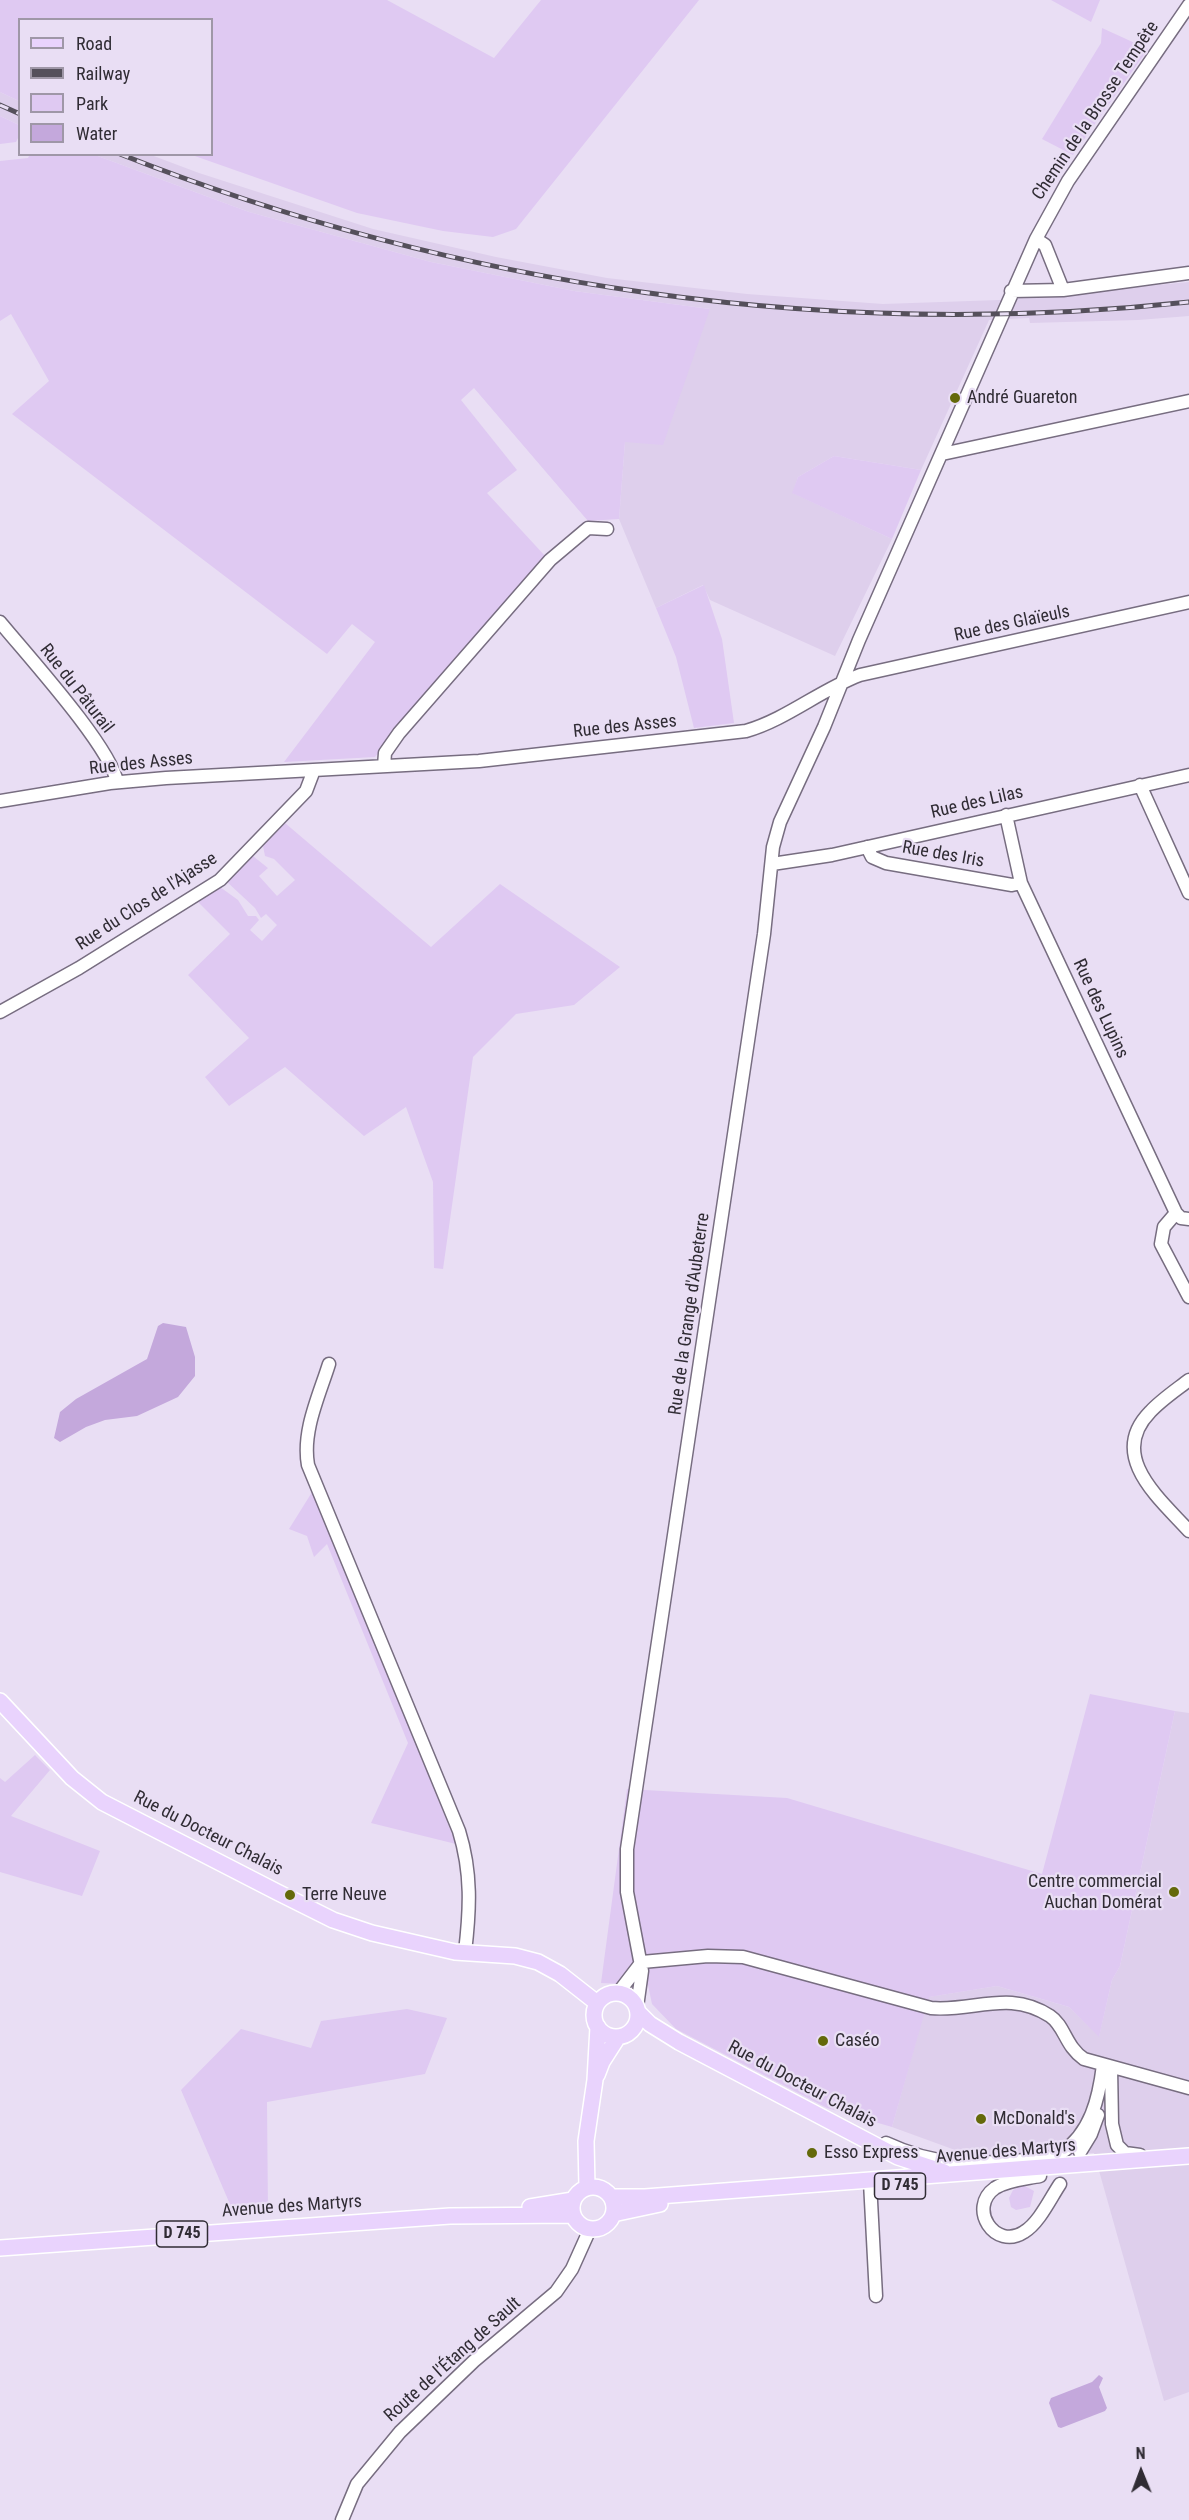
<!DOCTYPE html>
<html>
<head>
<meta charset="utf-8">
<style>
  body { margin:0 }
  #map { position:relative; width:1189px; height:2520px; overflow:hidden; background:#e9def4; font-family:"Roboto Condensed",sans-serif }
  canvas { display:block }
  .legend { position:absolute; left:18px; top:18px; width:195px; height:138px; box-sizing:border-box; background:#e9def4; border:2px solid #9f97a7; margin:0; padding:8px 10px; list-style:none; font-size:18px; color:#302c34 }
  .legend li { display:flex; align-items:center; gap:12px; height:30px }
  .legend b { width:30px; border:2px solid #9f97a7 }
  .north { position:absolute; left:1111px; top:2442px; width:60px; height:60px; -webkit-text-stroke:4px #e9def4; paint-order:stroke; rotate:359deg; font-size:16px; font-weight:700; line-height:24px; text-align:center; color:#302c34 }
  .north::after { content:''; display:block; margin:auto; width:21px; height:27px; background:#302c34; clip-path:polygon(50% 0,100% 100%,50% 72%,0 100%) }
</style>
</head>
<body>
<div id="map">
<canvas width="1189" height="2520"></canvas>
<ul class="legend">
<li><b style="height:8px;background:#e9d3fd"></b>Road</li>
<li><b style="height:8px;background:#55505b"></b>Railway</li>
<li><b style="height:16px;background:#dfc9f2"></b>Park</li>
<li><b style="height:16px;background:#c4a8dc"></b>Water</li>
</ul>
<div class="north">N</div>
</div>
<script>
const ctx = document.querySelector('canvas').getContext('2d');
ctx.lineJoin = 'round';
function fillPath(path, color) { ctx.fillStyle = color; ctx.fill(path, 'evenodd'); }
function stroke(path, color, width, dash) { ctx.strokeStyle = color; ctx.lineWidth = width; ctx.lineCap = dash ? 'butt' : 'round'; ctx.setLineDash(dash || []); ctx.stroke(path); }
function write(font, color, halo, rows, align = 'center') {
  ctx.font = font + ' "Roboto Condensed",sans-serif'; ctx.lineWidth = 4.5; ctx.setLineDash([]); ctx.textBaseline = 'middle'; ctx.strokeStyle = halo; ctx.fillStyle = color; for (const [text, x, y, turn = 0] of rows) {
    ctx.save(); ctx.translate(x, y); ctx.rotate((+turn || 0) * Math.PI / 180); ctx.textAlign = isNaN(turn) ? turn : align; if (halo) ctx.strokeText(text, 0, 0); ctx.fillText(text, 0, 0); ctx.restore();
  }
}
fillPath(new Path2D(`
  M0,92L19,101V125L0,116Z
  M95,155H151L199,173L373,229L496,257L607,278L747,294L883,304L999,300L1189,282V316L1138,320L1030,323L1029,318L989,320L921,470L834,456L798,477L793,493L892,539L835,656L710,600L703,585L656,608L619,519L625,442L710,309L574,291L431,262L249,212Z
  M1175,1711L1189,1713V2392L1164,2401L1094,2153L977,2158L892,2127L928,1997L997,1986L1069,2007L1099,2036L1112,1980L1120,1966Z`), '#decfec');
fillPath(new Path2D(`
  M0,0H387L494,58L541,0H699L516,229L493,237L443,231L357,213L192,155L212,154V20H20L19,101L0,92Z
  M1051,0H1100L1091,22Z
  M1102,28L1148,49L1073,155L1042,139L1101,43Z
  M0,116L19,125V136L16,142L0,144Z
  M30,154L95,155L249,212L431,262L574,291L710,309L663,445L625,442L619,519L588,521L474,388L461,400L517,470L487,493L546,557L375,757L284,762L375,642L352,624L327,654L12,414L49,381L11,314L0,321V161L28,158Z
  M834,456L921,470L892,539L792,493L798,477Z
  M704,585L722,639L734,723L694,728L676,657L656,608Z
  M285,823L431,947L500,884L620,967L574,1005L516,1014L473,1057L443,1269L434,1268L433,1182L406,1107L364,1136L285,1067L229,1106L205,1077L249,1038L188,975L230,934L197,901L220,887L238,900L248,916H256L259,920L250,930L262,941L277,925L266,914L261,918L255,908L226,881L253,856L268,868L259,876L277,896L295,880L274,859L265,856L263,846Z
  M314,1489L456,1844L371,1823L408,1743L327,1544L314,1557L307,1536L289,1529Z
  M1090,1694L1175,1711L1120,1966L1112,1980L1099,2037L1069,2007L997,1986L929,1997L892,2127L827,2108L676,2029L652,2004L648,1985L601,1983L627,1789L787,1798L1042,1874Z
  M35,1755L50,1770L11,1816L100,1851L82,1896L0,1872V1778L5,1782Z
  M407,2009L447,2018L425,2074L267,2102L268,2214L235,2216L181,2090L241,2029L311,2048L321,2021Z
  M1023,2185L1034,2191L1030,2207L1016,2210L1011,2207L1009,2198L1013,2190Z`), '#dfc9f2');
fillPath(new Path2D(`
  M163,1323L186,1327L195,1357V1376L178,1397L137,1416L105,1420L86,1427L60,1442L54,1438L60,1412L76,1399L147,1359L158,1326Z
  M1099,2375L1103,2378L1099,2387L1107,2408L1105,2411L1061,2428L1058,2427L1049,2403L1051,2398L1092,2382Z`), '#c4a8dc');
const minor = new Path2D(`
  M1036,239L1045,245L1063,290
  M1011,291L1063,290L1189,273
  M942,454L1189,401
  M0,622C27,655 110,746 117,782
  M384,766L385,753L399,733L550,560L588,528L607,529
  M1140,785L1189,893
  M0,801L110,783L166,778L479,761L746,731C787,719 820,690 860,675L1189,602
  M1006,815L1021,883L1176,1213L1181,1218L1189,1219
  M867,847L872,857L886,863L1012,885L1021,883
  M772,864L832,855L1189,775
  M0,1012L79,968L220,880L306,791L314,770
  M1176,1213L1164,1227L1161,1244L1189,1297
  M329,1364C319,1396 302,1431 308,1465L459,1831C472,1873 470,1910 465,1952
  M1189,1380C1176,1390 1161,1400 1150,1412C1107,1456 1160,1499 1189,1531
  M642,1962L708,1956L743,1957L931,2008C974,2012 1009,1989 1050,2016C1065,2026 1065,2046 1084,2059L1189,2088
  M618,1993L641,1963
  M637,2007L642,1971L627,1892V1849L764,934L773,847L780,822L824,727L859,640L1036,239L1068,181L1189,5
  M1111,2067L1112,2124L1117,2145L1125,2153L1140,2155
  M886,2143C935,2166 972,2165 1025,2160C1036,2159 1051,2160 1061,2153C1091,2133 1099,2098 1103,2065
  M1080,2152L1091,2134L1098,2115
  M1040,2176C1025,2179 1008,2180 995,2188C967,2208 995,2251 1024,2232C1039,2223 1050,2199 1060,2184
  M870,2182L876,2296
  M342,2520L357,2484L400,2432L474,2361L556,2292L572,2269L590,2229`);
const major = new Path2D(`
  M0,1701L72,1778L102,1802L277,1892L333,1920L372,1933L455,1952L515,1956L538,1962L560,1974L597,2003
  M594 2015a22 22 0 1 1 44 0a22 22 0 1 1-44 0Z
  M639,2013L650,2024L679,2042L898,2157L944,2172
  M597,2075L602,2062L618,2037
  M572 2208a21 21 0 1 1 42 0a21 21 0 1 1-42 0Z
  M587,2187L586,2141L595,2080L598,2027
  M611,2197H645L1189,2156
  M530,2207L573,2200
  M613,2214L660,2204
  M0,2248L450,2216L572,2215`);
stroke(minor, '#776d80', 15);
stroke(major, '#fff', 18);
stroke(minor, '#fff', 12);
stroke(major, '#e9d3fd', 15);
const rail = new Path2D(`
  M0,105L20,114
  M120,154C457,287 827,341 1189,302`);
stroke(rail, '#55505b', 5);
stroke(rail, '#e9def4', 3, [9]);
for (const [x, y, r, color] of [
  [955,398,6,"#64690a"],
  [1174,1892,6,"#64690a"],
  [290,1895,6,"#64690a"],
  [823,2041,6,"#64690a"],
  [981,2119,6,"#64690a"],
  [812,2153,6,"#64690a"]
]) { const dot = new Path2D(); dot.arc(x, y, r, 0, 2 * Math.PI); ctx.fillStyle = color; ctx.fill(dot); stroke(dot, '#e9def4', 2); }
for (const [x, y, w] of [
  [900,2186,51],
  [182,2234,51]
]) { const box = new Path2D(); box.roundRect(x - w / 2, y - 13, w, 26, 4.5); ctx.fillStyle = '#e9def4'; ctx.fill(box); stroke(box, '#302c34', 1.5); }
write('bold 16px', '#302c34', null, [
  ["D 745",900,2186],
  ["D 745",182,2234]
]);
write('18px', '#302c34', '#e9def4', [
  ["Chemin de la Brosse Tempête",1096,111,-56],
  ["Rue des Glaïeuls",1012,624,-12],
  ["Rue du Pâturail",76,689,52],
  ["Rue des Asses",625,727,-6],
  ["Rue des Asses",141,764,-6],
  ["Rue des Lilas",977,803,-13],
  ["Rue des Iris",943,855,10],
  ["Rue du Clos de l'Ajasse",147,902,-33],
  ["Rue des Lupins",1100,1009,65],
  ["Rue de la Grange d'Aubeterre",690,1314,-82],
  ["Rue du Docteur Chalais",208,1834,27],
  ["Rue du Docteur Chalais",802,2085,28],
  ["Avenue des Martyrs",1006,2152,-5],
  ["Avenue des Martyrs",292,2207,-4],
  ["Route de l'Étang de Sault",453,2360,-42]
]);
write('18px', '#302c34', '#e9def4', [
  ["André Guareton",967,398],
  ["Centre commercial",1162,1882,"right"],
  ["Auchan Domérat",1162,1903,"right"],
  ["Terre Neuve",302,1895],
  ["Caséo",835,2041],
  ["McDonald's",993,2119],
  ["Esso Express",824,2153]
], 'left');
</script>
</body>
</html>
